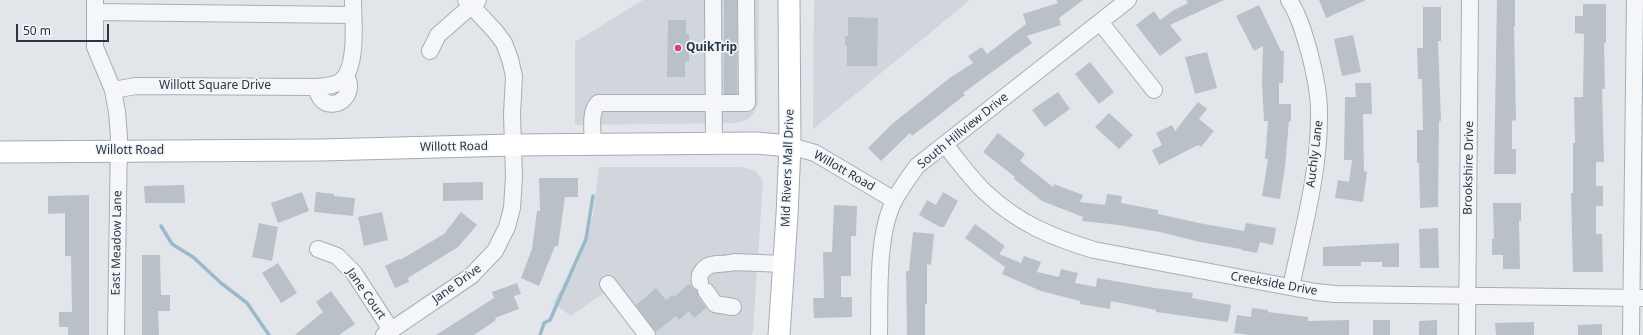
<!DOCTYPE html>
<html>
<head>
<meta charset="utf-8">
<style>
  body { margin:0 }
  #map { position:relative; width:1643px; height:335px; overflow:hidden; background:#e2e6ea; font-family:"Noto Sans",sans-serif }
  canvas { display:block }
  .scale { position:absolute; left:16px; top:24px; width:93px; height:18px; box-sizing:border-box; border:2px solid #293643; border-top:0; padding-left:5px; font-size:12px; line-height:14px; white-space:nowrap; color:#293643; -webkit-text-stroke:3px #f1f5f8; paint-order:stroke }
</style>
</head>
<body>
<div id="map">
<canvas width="1643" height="335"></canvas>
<div class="scale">50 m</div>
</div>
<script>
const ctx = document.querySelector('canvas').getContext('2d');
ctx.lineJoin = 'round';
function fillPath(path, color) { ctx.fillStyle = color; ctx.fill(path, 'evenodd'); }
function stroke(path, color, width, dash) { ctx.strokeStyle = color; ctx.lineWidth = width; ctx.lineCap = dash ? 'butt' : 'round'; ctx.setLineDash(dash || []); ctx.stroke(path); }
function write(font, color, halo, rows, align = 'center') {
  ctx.font = font + ' "Noto Sans",sans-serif'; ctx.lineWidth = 3.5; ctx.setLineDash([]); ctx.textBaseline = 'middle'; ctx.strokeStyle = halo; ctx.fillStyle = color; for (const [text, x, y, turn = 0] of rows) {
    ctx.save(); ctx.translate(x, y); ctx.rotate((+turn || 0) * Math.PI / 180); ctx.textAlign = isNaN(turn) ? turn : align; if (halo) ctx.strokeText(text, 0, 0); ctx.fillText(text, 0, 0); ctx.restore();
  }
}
fillPath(new Path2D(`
  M643,0H759L758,104L754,113L747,120L736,123L575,125V42Z
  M814,0H970L813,129Z
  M599,167H742L755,171L763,181L753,332L751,335H639L605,292L571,316L553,303L577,261L593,216Z`), '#d0d6dc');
stroke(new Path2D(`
  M161,226L172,244L193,257L221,283L247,303L269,335
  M540,335L544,323L550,320L586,239L593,196`), '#9cb9cb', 3.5);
fillPath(new Path2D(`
  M724,0H737V94H724Z
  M1056,0H1083L1059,18L1061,25L1027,36L1032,43L963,93L965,95L912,136L910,133L881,161L868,148L892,124L951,77L973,63L968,56L982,47L987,54L1026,24L1023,14L1058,3Z
  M1186,0H1224L1170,25L1182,40L1160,56L1136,25L1154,11L1160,20L1174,10L1188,3Z
  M1319,0H1366L1326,18Z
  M1497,0H1515V26H1514L1516,120L1512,121V149H1516V174H1494Z
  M1583,4H1606V43H1604L1605,89H1602L1604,162H1596V186H1603V206H1596V234H1602L1603,272H1573L1571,193H1573V143H1575L1574,97H1583L1584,34L1575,33V16H1583Z
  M1259,5L1281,51H1284L1283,83H1279V104H1291V121H1289L1285,167L1280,199L1262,196L1268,159H1265L1268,121H1264L1262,83L1263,46L1254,51L1236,16Z
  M1423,7H1441V41H1438L1441,121H1439L1438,207L1420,208L1419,163H1417V130H1423L1422,79H1418L1417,48H1423Z
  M848,17L878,18L877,66H847V46H845V36H848Z
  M668,20H686V34H689V62H685V77H667Z
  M1353,35L1361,72L1342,76L1334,39Z
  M1207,52L1217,88L1195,94L1185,57Z
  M1090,62L1114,92L1099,104L1075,74Z
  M1355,83H1371L1372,114H1363L1364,171L1367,172L1363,202L1335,198L1338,180L1349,182L1352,160H1344L1345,97H1356Z
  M1058,92L1070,109L1045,127L1032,110Z
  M1198,102L1207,109L1199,119L1214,131L1201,147L1198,145L1159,165L1152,150L1162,145L1156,133L1172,125L1175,131Z
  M1109,113L1133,135L1119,149L1095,127Z
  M998,133L1025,154L1020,161L1053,187L1054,184L1083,195L1080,202L1105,205L1107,194L1122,196L1121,203L1158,210V214L1204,224L1244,231L1246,223L1276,228L1273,245L1260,242L1257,253L1241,250V249L1200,242L1160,232L1118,225L1082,221L1083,217L1042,201L1014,179L1015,177L983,152Z
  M539,178H578V197H565L558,246H555L539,286L521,278L532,249L537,211H540Z
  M483,182V200L443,201V183Z
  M184,185L185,203H145L144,186Z
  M302,192L309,211L278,223L271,203Z
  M316,192L334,194V196L355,198L353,216L314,212Z
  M943,192L958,201L944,227H940L919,215L927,200L936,205Z
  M89,195V335H68V327H59V312H72L71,256H65V213L48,214V196Z
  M1493,203H1521V221H1519L1520,269H1503V255H1492V239H1494Z
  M834,205L857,206L856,236H851V276H841V297H852V317L814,318L813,298H824L823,252H832Z
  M382,212L388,240L364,246L358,217Z
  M461,212L477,225L458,247L408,278L409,282L395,288L385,266L399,259L400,260L444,234Z
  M259,223L278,227L272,261L252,257Z
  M975,224L1005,246L999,254L1021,263L1024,256L1041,262L1037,272L1059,277L1061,269L1078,273L1075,283L1096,287L1097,278L1155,288L1193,293L1192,298L1231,305L1228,322L1156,312V310L1111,301L1110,309L1080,304V301L1041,291L1002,274L1005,267L965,238Z
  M1438,228L1439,268H1420L1419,229Z
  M913,232L934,234L931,265L927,264V304H925V335H907L906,271H909Z
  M1399,243V267H1382V262H1361V266H1323V247Z
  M142,255H160L161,295H170V311H158L159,335H142Z
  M278,263L297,293L281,303L262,273Z
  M517,283L521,294L514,296L519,309L495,318L496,320L474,335H436L494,298L492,292Z
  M689,284L697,291L698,296L706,308L694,318L689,311L679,320L676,316L656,332L636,305L656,288L666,300L672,295L674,297Z
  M331,291L355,324L339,335H295L323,312L316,302Z
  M1252,308L1268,310V312L1308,317V321L1349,320V335H1250L1234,333L1237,315L1251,317Z
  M1373,320H1390V335H1373Z
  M1437,320V335H1419V321Z
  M1534,322V335H1496L1495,323Z
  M1602,324V335H1578V325Z`), '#b9c0c8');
const minor = new Path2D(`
  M95,0V47L113,90L117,112L119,137L116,335
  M713,0L714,144
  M1289,0C1299,15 1304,34 1309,51C1314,70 1319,91 1319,111C1320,170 1303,230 1291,287
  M95,12L353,15
  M1100,22L1154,90
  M430,51L438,35L478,0
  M317,87C318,112 350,107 349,85C349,82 347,78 346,76
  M113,90L136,86L317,87C324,86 332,86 338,83C359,72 353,20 353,0
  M593,145C593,132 589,113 598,103H747L746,0
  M945,145C958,160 970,178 985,192C1018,223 1051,237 1094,250L1316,292L1335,294L1643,298
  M790,146L815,153L894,200
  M318,249L337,256L354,273L391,330
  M700,282C699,278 699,276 701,273C708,260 722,266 734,262L784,264
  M608,284L647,335
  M706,291L715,304L733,307
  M384,335L471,276L495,251L507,227L512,208L514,177L512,114L514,76L510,59L504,43L495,31L466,0
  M879,335C880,296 876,234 895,199C901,188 909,177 917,166L1128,0
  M1467,335L1470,0
  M1631,335L1635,0`);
const major = new Path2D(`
  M0,152L321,150L513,145L756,143L790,146
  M779,335L787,215L790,146L789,0`);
stroke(minor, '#a7aeb5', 18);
stroke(major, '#a1acb6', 23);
stroke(minor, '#f5f6f9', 16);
stroke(major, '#fff', 21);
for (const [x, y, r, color] of [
  [678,48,4,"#d1456b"]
]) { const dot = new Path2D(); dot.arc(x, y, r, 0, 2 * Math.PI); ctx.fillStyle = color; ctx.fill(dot); stroke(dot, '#f1f5f8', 1.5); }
write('bold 12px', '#293643', '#f1f5f8', [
  ["QuikTrip",686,48]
], 'left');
write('12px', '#293643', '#f1f5f8', [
  ["Willott Square Drive",215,86],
  ["South Hillview Drive",963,131,-39],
  ["Willott Road",454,147,-1],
  ["Willott Road",130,151],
  ["Auchly Lane",1315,154,-83],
  ["Mid Rivers Mall Drive",788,168,-88],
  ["Brookshire Drive",1469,168,-89],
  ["Willott Road",844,171,30],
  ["East Meadow Lane",117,243,-89],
  ["Jane Drive",457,284,-36],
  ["Creekside Drive",1274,284,10],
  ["Jane Court",366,294,55]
]);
</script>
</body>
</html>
